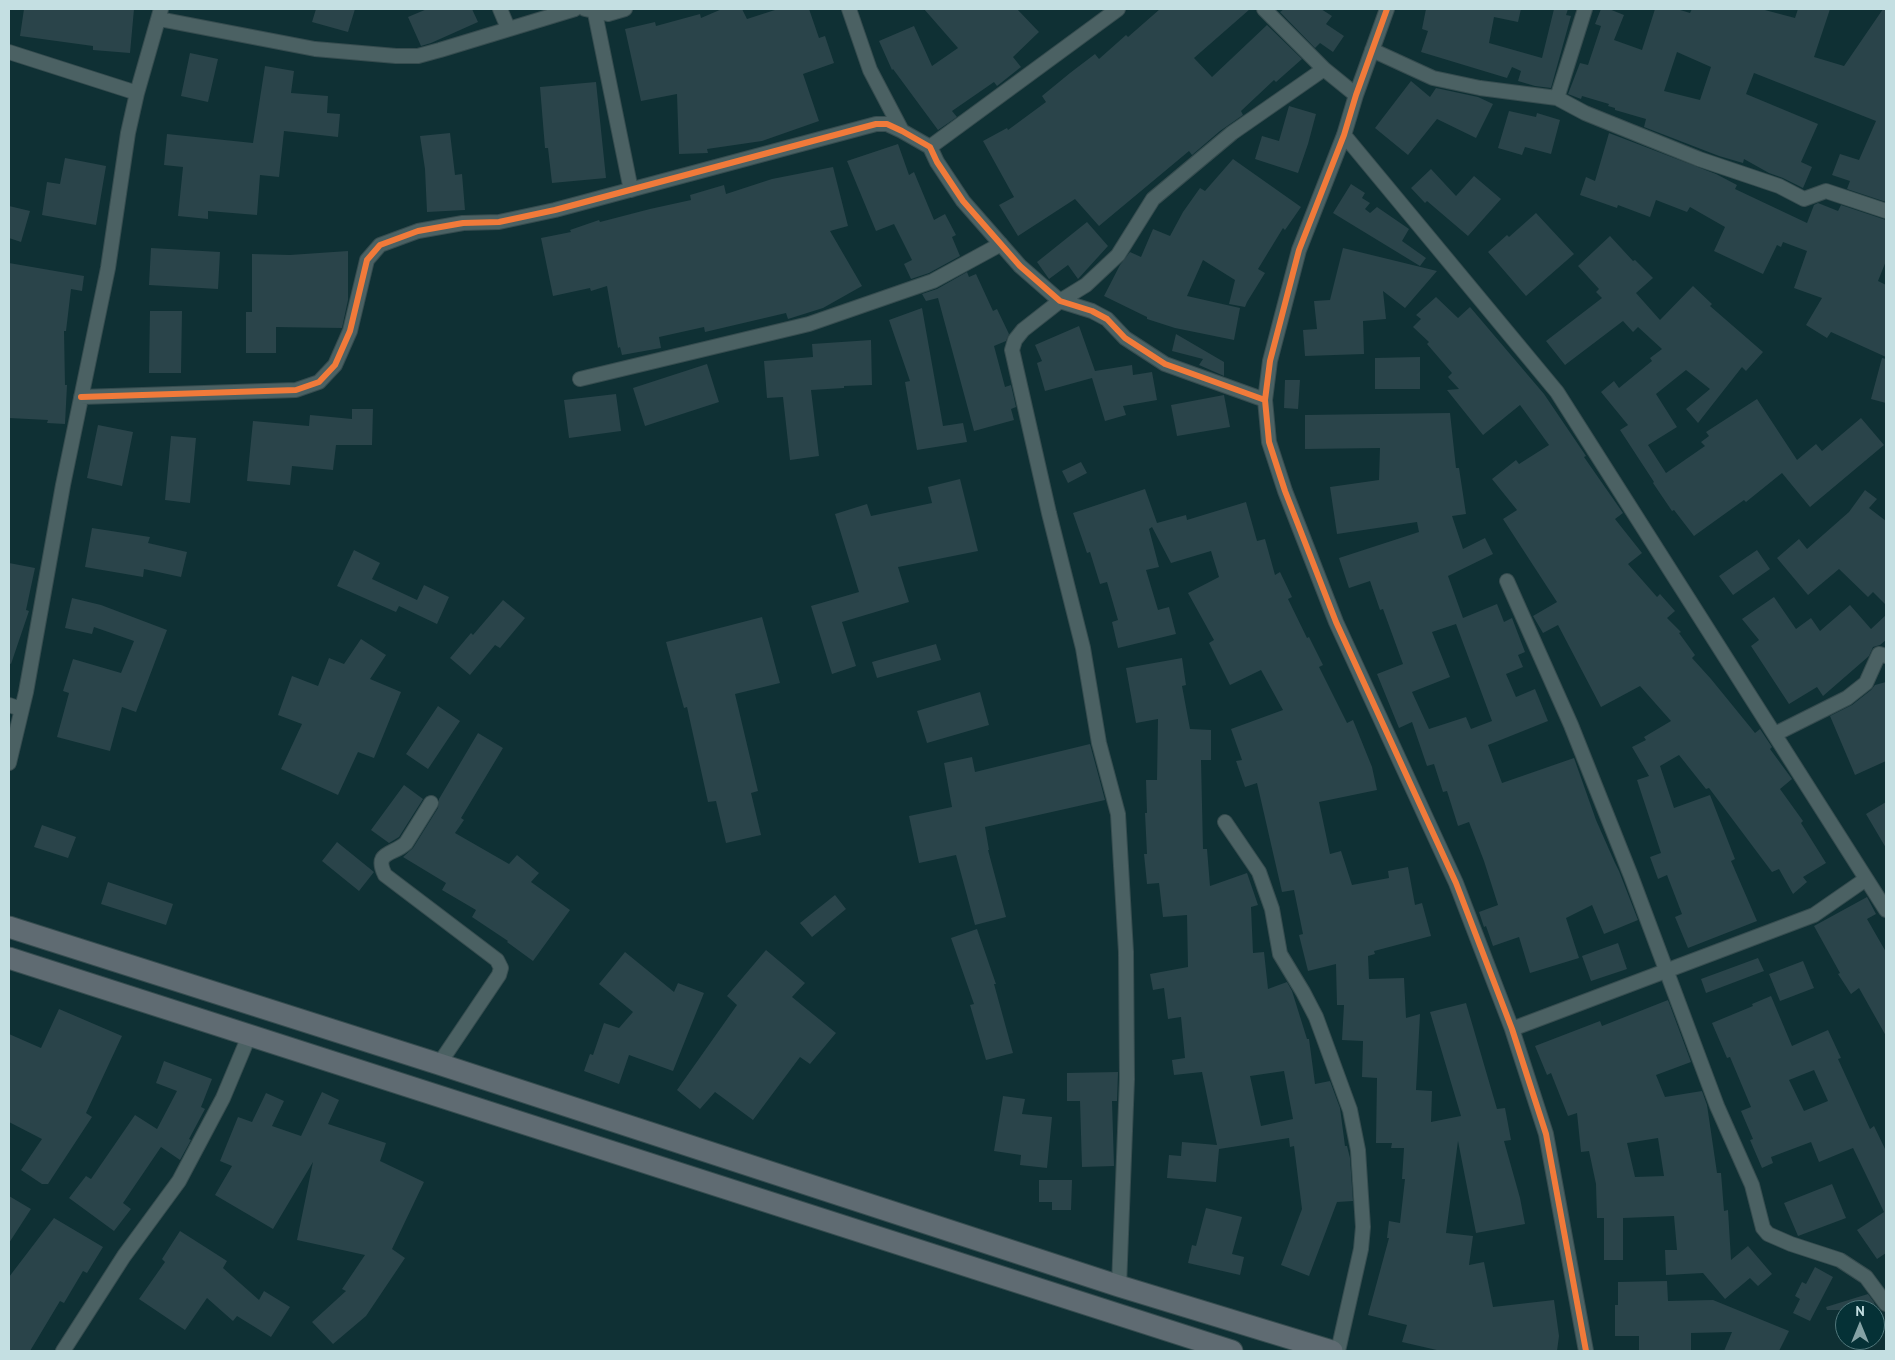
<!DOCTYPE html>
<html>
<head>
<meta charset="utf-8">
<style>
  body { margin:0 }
  #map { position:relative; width:1895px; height:1360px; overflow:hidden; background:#0f3034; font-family:"PT Sans",sans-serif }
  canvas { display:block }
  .frame { position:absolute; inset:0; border:10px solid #c4dfe2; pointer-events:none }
  .north { position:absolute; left:1835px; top:1300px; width:50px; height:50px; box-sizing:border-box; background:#053136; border:1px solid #51777b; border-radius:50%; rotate:0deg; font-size:14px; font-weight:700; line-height:20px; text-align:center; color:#c4dfe2 }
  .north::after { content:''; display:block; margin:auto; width:18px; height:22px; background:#85a2a5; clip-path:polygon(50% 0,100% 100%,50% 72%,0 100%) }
</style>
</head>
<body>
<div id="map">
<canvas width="1895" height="1360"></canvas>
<div class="frame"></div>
<div class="north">N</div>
</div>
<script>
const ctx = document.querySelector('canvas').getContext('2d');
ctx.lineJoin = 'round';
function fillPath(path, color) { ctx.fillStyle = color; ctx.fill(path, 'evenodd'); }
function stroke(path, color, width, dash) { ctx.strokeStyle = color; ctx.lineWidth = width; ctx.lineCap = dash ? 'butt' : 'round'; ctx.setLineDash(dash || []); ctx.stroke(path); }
fillPath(new Path2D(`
  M24,9H134L130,53L93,50V46L20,36Z
  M316,9H355L348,32L312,22Z
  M427,9H472L478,22L431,43L421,46L408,17Z
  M722,9H742L747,19L778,9H809L819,38L825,36L834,63L803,74L819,121L762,141L707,149L708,153L679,154L677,94L641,101L625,29L655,22L656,26L700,14L701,18Z
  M924,9H1017L1039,32L1013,57L1021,67L997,86L994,82L952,111L957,117L938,130L893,69L892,70L879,41L914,26L932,66L958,48Z
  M1160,9H1250L1194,58L1212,77L1267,25L1302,59L1276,82L1274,80L1241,111L1243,115L1220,131L1192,155L1189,151L1099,226L1075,199L1018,236L999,205L1014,197L983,141L1007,128L1008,130L1046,102L1042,96L1070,73L1095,54L1099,59L1126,35L1128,37Z
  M1284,9H1321L1332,16L1326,24L1344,36L1333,52L1320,43L1315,48L1280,12Z
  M1426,9H1521L1518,22L1494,17L1489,43L1542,58L1554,9H1568L1566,15L1571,16L1551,88L1535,86L1518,81L1521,71L1512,67L1507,78L1421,52L1428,31L1422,29Z
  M1601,9H1609L1624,15L1614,40L1642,50L1655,9H1677L1690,13L1692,9H1761L1795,18L1798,9H1830L1814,57L1844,66L1883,9H1886V202L1847,189L1850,181L1832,175L1840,154L1859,160L1876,121L1754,73L1746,94L1818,124L1801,162L1812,167L1803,188L1783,178L1769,173L1744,159L1743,163L1719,156L1644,127L1646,119L1615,110V108L1608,106L1609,104L1582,96L1581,99L1568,94L1580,63L1588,65L1601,26L1595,24ZM1677,52L1711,67L1700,100L1664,91Z
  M190,53L218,59L208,102L181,96Z
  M265,66L294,71L291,93L328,96L327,113L340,114L338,137L284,131L279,177L260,175L257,215L208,211V219L178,216L183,167L164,165L167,134L253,143Z
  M1411,81L1430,97L1436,88L1478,97L1493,104L1476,138L1437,119L1408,155L1375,128Z
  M596,82L606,178L552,183L548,148H545L540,87Z
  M1289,106L1316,114L1308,144L1298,173L1255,159L1262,136L1279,141Z
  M1509,111L1536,117L1537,113L1560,120L1551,154L1525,147L1522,155L1498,148Z
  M450,133L455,175L462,174L465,210L427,212L425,169L420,136Z
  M1609,133L1716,174L1737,185L1735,189L1807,223L1814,205L1818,203L1838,211L1841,205L1886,220V261L1878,281L1886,285V357L1831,332L1827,338L1806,325L1822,298L1794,288L1807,251L1783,242L1781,247L1777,245L1763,274L1714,251L1725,227L1690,207L1687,212L1656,200L1650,217L1618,205L1617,208L1580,195L1586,177L1595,181Z
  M898,144L909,175L914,172L934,220L945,214L956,235L952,237L960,256L929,273L911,279L904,264L912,260L894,224L876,231L847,161Z
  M65,158L106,166L96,225L42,215L47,182L60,184Z
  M1233,159L1301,207L1285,230L1283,228L1258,269L1265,273L1247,302L1245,307L1229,304L1235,280L1203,260L1187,296L1240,308L1234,340L1175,328L1147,319V317L1104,296L1120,265L1130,252L1141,257L1153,229L1170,236L1183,212L1200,188L1205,191Z
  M833,167L848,226L830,231L862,286L823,308L788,319L786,313L705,332L704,327L659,337L661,348L622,355L620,347L618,348L607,286L591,291L590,288L553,296L541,238L571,232L570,230L599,220L600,222L650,209L691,200L690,195L724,185L726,194L772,179Z
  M1431,169L1456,196L1474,176L1501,199L1468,236L1427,201L1425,203L1411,188Z
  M1351,184L1365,193L1362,198L1370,203L1365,209L1370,213L1377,207L1409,229L1402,241L1426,258L1420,266L1333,213Z
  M9,206L30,211L21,242L9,238Z
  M1536,213L1574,254L1526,296L1488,252L1507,235L1509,237Z
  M1087,222L1108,246L1078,279L1068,265L1049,279L1037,262Z
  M1610,236L1633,261L1635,260L1653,278L1636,293L1660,320L1693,286L1712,304L1710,306L1763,352L1746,371L1742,367L1698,423L1686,409L1710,389L1686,370L1656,394L1677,427L1648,445L1666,473L1705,446L1701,442L1709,436L1706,432L1757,399L1797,460L1816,444L1822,451L1861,418L1884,445L1810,507L1782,473L1746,502L1744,500L1694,536L1674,510L1672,511L1653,483L1654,482L1620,430L1628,425L1601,392L1614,381L1619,388L1652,361L1650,358L1662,349L1638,327L1633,332L1623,321L1565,365L1546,341L1602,298L1596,292L1599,289L1578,266Z
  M151,248L220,252L218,289L149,285Z
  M1343,248L1437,271L1405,308L1383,291L1386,319L1363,321L1364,354L1305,356L1303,330L1317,329L1314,301L1330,300Z
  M348,251V300L342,328L276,327V353H246V312H252V254L290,255Z
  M9,263L84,276L82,291L71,289L66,331H64L65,385H67L65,424L47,423L48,420L9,418Z
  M967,272L969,277L976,274L993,311L997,309L1009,334L1006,341L994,346L1005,387L1011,385L1016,407L1011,409L1014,420L974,431L938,298L926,301L922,294L937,289Z
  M1436,297L1458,318L1470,307L1544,394L1586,456L1584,457L1623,513L1615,519L1642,553L1628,564L1657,597L1660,594L1675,611L1667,618L1681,632L1679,633L1695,655L1692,658L1711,679L1755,733L1760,729L1772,747L1770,749L1792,779L1780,789L1803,821L1801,823L1826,863L1803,877L1807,882L1793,894L1779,869L1772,872L1709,788L1706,789L1679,755L1660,766L1674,808L1710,795L1735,859L1731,861L1757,921L1688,948L1675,917L1682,914L1667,875L1658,879L1650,857L1661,853L1637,780L1649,776L1632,747L1646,740L1644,737L1671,721L1640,686L1601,707L1558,625L1543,633L1533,616L1557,602L1503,519L1517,510L1492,479L1516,460L1519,464L1549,445L1520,405L1483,435L1447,390L1459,389L1448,377L1452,373L1427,344L1429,342L1413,327L1421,319L1416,315Z
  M922,308L943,426L963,423L967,442L917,450L905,382L910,381L889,320Z
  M150,311H182L181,373H149Z
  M1079,326L1095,371L1132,365L1133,375L1152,372L1157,400L1123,406L1126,415L1105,421L1092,378L1045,391L1037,363L1042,361L1035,345Z
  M1176,334L1224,362V376L1199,365L1203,359L1172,351Z
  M871,340L872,385L844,386V388L811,390L819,456L790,460L783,397L767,398L764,361L813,357L812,344Z
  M1420,357V389H1375V358Z
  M1882,358L1886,359V403L1871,399Z
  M707,364L719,402L645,426L633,388Z
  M1285,380H1300L1298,409L1284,408Z
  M616,394L621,431L569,438L564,400Z
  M1224,395L1230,427L1177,436L1171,405Z
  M352,409H373L372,445H336L333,470L292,466L290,485L247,481L253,421L309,426L310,415L352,419Z
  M1450,413L1456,468H1459L1466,514L1452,516L1463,549L1485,538L1493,554L1448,576L1463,618L1497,604L1504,622L1512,618L1525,652L1518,655L1523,667L1506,674L1516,697L1535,689L1548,721L1488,745L1502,783L1574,758L1596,820L1615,863L1619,871L1638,920L1604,934L1592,905L1566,918L1579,958L1530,973L1519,937L1493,946L1486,926L1484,927L1479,912L1498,905L1484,861L1469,822L1458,826L1447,791L1443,792L1434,764L1427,766L1412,722L1399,728L1377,674L1403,664L1383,609L1380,610L1370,581L1349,588L1339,558L1419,532L1417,522L1337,534L1330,487L1379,480L1380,448L1305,449V415ZM1456,624L1492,721L1471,729L1466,717L1429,729L1412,692L1450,677L1432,632Z
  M98,425L133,432L122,486L87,478Z
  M171,436L196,438L190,503L165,500Z
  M1081,462L1087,473L1068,483L1062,471Z
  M960,479L978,551L898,567L909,602L842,622L856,666L832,674L811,606L859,592L835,514L867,504L871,516L932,503L928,487Z
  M1145,489L1157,523L1186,515L1187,520L1246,502L1257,541L1265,539L1275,575L1280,572L1292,597L1288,599L1307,638L1309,637L1323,665L1319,667L1347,723L1353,720L1372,767L1377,790L1319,802L1330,854L1341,851L1352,885L1389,878L1388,871L1408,867L1415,905L1422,903L1431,936L1374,951L1375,954L1368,956L1369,979L1404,978L1406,1018L1420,1014L1416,1090L1432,1091L1431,1122L1461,1116L1430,1012L1466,1003L1497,1109L1505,1108L1511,1140L1504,1141L1520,1198L1525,1224L1476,1233L1458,1141L1446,1233L1473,1236L1469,1265L1484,1262L1493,1307L1554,1300L1559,1336L1557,1351H1441L1402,1342L1407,1325L1368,1315L1389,1238H1387L1389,1221L1400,1223L1405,1179H1402L1404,1148H1391L1392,1143H1376L1377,1078L1362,1077L1363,1041L1342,1040L1344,1005H1337L1336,964L1308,971L1299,935L1303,934L1294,890L1282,892L1257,783L1245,787L1236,761L1242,760L1231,729L1283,710L1261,670L1230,685L1209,643L1214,640L1188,593L1219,577L1211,551L1171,563L1152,527L1149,529L1159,567L1146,570L1158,610L1169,607L1176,634L1118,648L1112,622L1118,620L1107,582L1100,584L1090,552L1087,553L1073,513Z
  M1865,490L1877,499L1869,508L1886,521V605L1873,592L1868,597L1839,569L1808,595L1777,558L1799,539L1807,549L1849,512Z
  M92,528L150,537L148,543L187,552L181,577L144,569L143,577L85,567Z
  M354,550L380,563L372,579L417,600L424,585L449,597L437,624L399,606L396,612L337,586Z
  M1757,550L1770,569L1733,595L1719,576Z
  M9,563L35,568L26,610L29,611L11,664L9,663Z
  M1774,597L1796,629L1811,618L1820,631L1850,605L1871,629L1886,615V640L1880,645L1873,647L1869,656L1823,696L1817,687L1789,704L1751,646L1759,640L1742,619Z
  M72,598L101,605L167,630L136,712L122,707L110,751L57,737L69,693L63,691L73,659L121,673L134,641L94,627L92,634L65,628Z
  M503,600L525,618L500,648L495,645L470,675L450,658L471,633L473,635Z
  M762,617L780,683L735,694L758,791L751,793L761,835L726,843L716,801L708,802L687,707L684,708L666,642Z
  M361,639L386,655L370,679L401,692L374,758L358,752L338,795L281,769L302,724L278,715L292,676L318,686L329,658L344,664Z
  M936,644L941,660L877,678L872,662Z
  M1182,658L1186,685L1182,686L1190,729L1211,730V760H1201L1203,849H1207L1210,886L1247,873L1258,905L1251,907L1253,953L1264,952L1268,989L1287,982L1292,991L1307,1039H1309L1315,1084L1330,1081L1340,1108L1345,1146H1347L1350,1158L1353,1201L1337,1202L1309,1276L1281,1265L1302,1209L1294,1146L1290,1147L1289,1138L1219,1149L1216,1182L1167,1178L1169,1155L1181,1156L1182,1142L1217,1145L1202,1072L1174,1075L1172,1060L1185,1058L1181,1017L1168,1019L1164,988L1153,990L1150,974L1188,967L1187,915L1163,917L1159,883L1147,884L1144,854H1147L1145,813H1147L1146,780H1157L1158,719L1136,723L1126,668ZM1284,1071L1293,1119L1261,1126L1250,1076Z
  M1886,682V761L1855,775L1830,716L1852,705L1871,690L1875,685Z
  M980,692L989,725L927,743L917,711Z
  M438,706L460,721L428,769L406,754Z
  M478,733L503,748L461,818L464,820L455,833L509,864L517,855L539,873L531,882L570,910L533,961L507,942L508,941L472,917L476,910L442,890L446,883L403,857L413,848L438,808L439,799Z
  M1090,744L1105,800L985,827L989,850H988L1006,917L975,925L956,855L919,863L909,816L952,807L944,763L972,757L975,772Z
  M404,785L423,799L399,837L389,843L371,830Z
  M1886,802V848L1866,814Z
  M42,825L76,837L68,858L34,847Z
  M337,842L374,872L359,891L322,861Z
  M108,882L173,904L166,925L101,904Z
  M835,895L846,909L812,937L800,923Z
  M1867,897L1876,914L1867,919L1886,952V1036L1859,988L1851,994L1838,974L1840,973L1814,926Z
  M977,929L996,984H994L1013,1053L986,1060L970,1005L974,1004L951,938Z
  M1618,943L1627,969L1591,981L1582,956Z
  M766,950L805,983L792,997L836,1033L810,1064L800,1057L753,1120L715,1092L700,1109L677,1090L737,1005L727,996Z
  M625,952L674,992L678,983L704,993L673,1071L629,1055L619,1084L584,1071L590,1054L593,1055L604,1023L619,1028L633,1012L599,984Z
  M1758,958L1764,971L1706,993L1701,979Z
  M1803,961L1814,988L1780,1001L1769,974Z
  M1771,996L1792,1046L1828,1030L1841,1058L1838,1059L1870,1129L1874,1126L1886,1151V1253L1877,1259L1857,1230L1884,1212L1853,1148L1819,1162L1811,1142L1771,1157L1773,1163L1762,1168L1750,1140L1753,1139L1741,1111L1751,1107L1730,1057L1727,1058L1712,1023L1753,1006L1752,1004ZM1814,1070L1828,1101L1804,1111L1789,1080Z
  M1668,1000L1691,1062L1656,1075L1665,1097L1702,1091L1707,1105L1717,1173H1721L1724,1211L1728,1210L1731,1260L1748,1246L1772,1274L1758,1286L1750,1278L1725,1299L1703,1273L1666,1275L1665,1250H1677L1674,1216L1623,1218V1260H1604V1218H1597L1596,1184L1589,1151L1581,1152L1577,1113L1568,1116L1551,1073L1547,1075L1535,1046L1600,1021L1602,1026ZM1658,1138L1664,1176L1635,1177L1627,1143Z
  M59,1009L122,1036L86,1113L92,1117L48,1184H42L21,1170L42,1139L9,1122V1034L41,1048Z
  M164,1061L212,1079L201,1107L205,1109L189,1139L191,1140L180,1160L161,1147L123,1203L131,1209L114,1231L69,1198L86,1176L91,1179L135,1115L157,1129L177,1091L156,1083Z
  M1118,1072L1117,1101H1112L1114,1166L1082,1167L1080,1101H1067V1073Z
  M322,1092L339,1100L328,1124L386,1143L380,1161L424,1182L392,1249L405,1258L366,1316L333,1344L312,1322L346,1291L342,1289L365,1255L297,1240L313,1162L273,1229L215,1195L232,1166L220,1161L238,1117L252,1122L266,1093L284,1101L272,1126L301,1136Z
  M1003,1096L1025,1099L1022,1114L1052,1117L1047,1168L1020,1165L1021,1155L994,1151Z
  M1039,1180H1072L1071,1210H1052V1202H1039Z
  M1832,1184L1846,1218L1798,1236L1784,1203Z
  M9,1196L31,1209L9,1243Z
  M1206,1208L1242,1217L1232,1254L1244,1257L1240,1275L1188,1263L1192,1245L1196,1246Z
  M54,1218L103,1247L87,1273L83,1271L64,1303L60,1301L30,1351H9V1277Z
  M180,1231L227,1261L223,1268L259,1300L264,1291L290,1307L271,1337L237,1316L233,1321L207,1298L185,1330L139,1299L165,1262L162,1259Z
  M1815,1267L1833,1277L1810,1321L1793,1313L1800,1299L1795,1296L1802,1282L1806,1284Z
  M1667,1281L1668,1301L1713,1300L1789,1331L1779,1351H1724L1732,1332L1691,1333V1351H1639V1336H1615V1305H1618V1282Z
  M1868,1294L1874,1302L1876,1310H1827L1826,1307Z`), '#2a444a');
const minor = new Path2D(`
  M500,9L508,28
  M585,9L608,14L625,9
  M849,9L870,70L902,131
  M1264,9L1324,69L1356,95
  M1387,9L1356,95L1344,135L1299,250L1270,361L1265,400L1269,442L1285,491L1336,622L1456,883L1512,1029L1546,1134L1586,1351
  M595,13L631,190
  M159,19L315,49L396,56H418L440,50L575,9
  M1372,50L1433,78L1480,88L1557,98L1585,113L1699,159L1779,186L1804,199L1826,191L1886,211
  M9,52L137,93
  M1557,98L1585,9
  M1344,135L1557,392L1886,910
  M930,147L1118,9
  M580,379L809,324L933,281L1001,244
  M81,397L296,390L319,382L335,365L350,331L367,260L380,245L418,231L463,223L499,222L555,210L876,124H887L902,131L930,147L937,162L963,201L1020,266L1060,301L1092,311L1107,319L1125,338L1165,364L1265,400
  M1507,581L1571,725L1631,876L1717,1106L1752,1185L1763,1228L1768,1234L1791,1244L1840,1260L1866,1277L1886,1304
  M9,705L21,709
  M1775,734L1847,698L1866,683L1879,654L1886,656
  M9,763L26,692L63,485L108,268L128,133L137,93L161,9
  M431,803L406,843C394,855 373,851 385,875L497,960L501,968L499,975L439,1064
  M1225,822L1259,872L1272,909L1280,954L1303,992L1316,1017L1350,1110L1358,1150L1363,1227L1361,1249L1338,1351
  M1512,1029L1814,915L1866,879
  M1119,1286L1127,1079L1126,952L1118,814L1099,743L1083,648L1049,513L1012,350L1015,340L1023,330L1060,301L1086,285L1118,255L1153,199L1232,133L1324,69
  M63,1351L124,1256L179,1181L223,1098L249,1036`);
const primary = new Path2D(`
  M9,927L439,1064L1119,1286L1332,1351
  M9,958L1232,1351`);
stroke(minor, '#364c4f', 16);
stroke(primary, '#364c4f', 23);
stroke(minor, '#4b6163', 14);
stroke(primary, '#5f6b72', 21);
stroke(new Path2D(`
  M1387,9L1356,95L1344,135L1299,250L1270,361L1265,400L1269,442L1285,491L1336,622L1456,883L1512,1029L1546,1134L1586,1351
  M81,397L296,390L319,382L335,365L350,331L367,260L380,245L418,231L463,223L499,222L555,210L876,124H887L902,131L930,147L937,162L963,201L1020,266L1060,301L1092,311L1107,319L1125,338L1165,364L1265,400`), '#f17a3a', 6);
</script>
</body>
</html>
